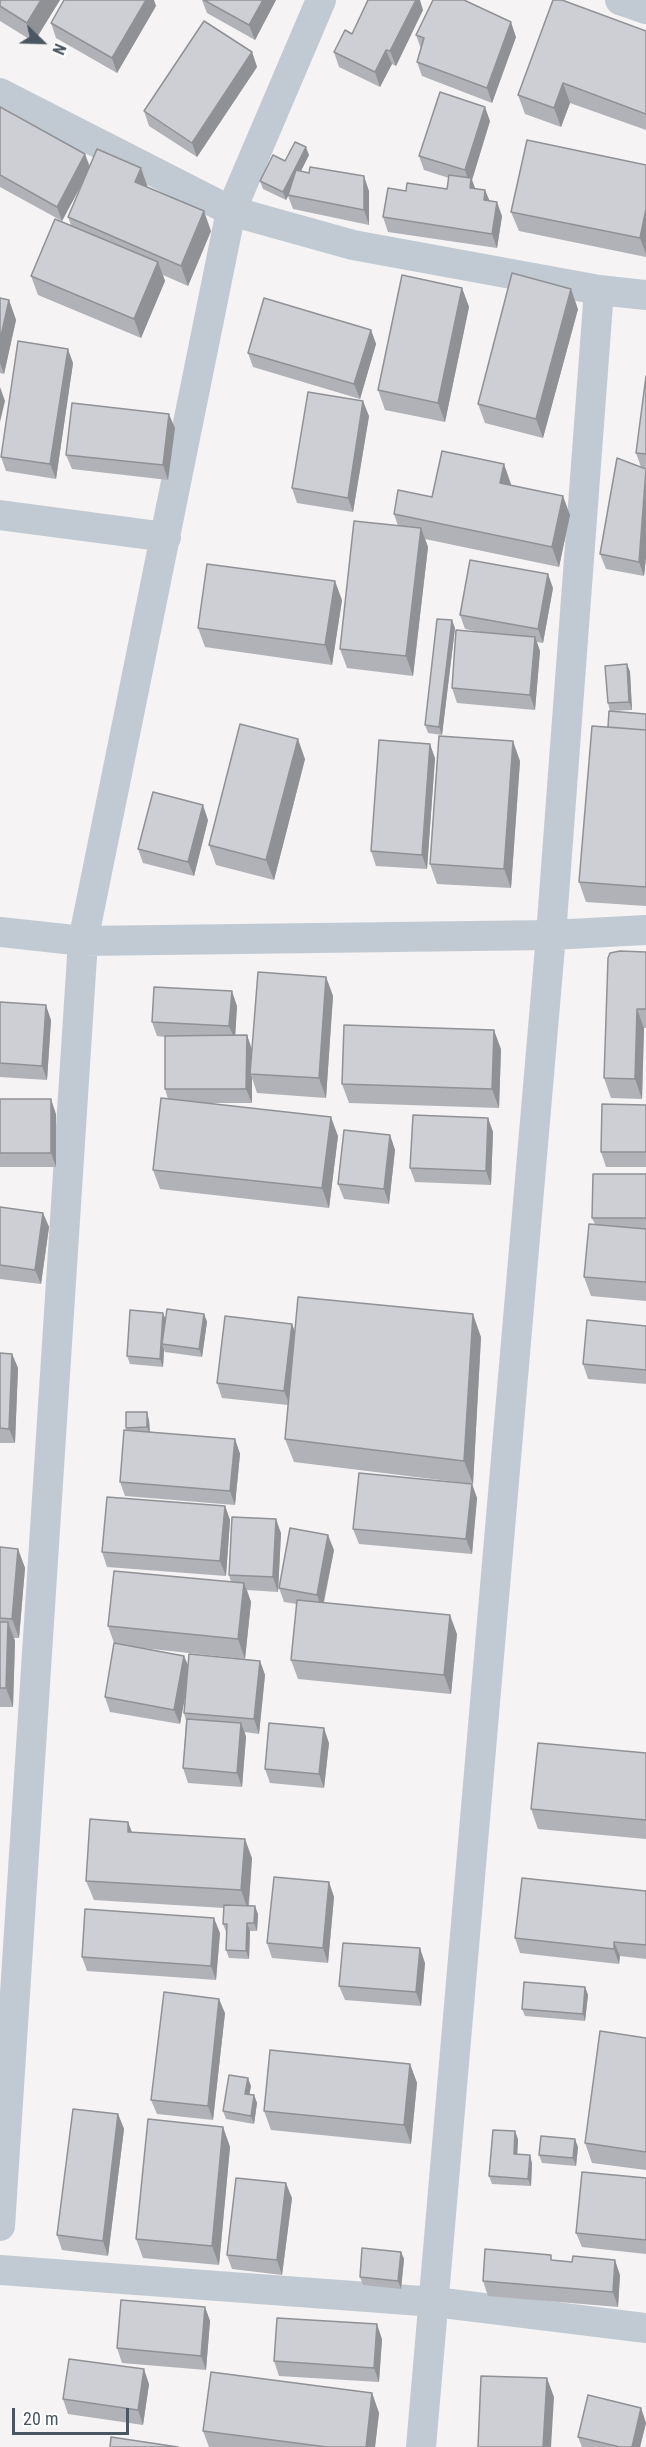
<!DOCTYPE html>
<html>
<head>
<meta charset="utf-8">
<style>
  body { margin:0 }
  #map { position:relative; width:646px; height:2447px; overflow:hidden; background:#f5f3f3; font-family:"Roboto Condensed",sans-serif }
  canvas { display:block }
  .north { position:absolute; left:12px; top:12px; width:60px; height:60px; -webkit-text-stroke:4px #fff; paint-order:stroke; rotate:113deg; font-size:16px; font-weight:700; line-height:24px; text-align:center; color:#4a5661 }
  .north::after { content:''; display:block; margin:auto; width:21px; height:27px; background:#4a5661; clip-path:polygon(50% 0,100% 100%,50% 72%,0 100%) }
  .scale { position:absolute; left:12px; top:2408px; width:117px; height:27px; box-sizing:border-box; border:3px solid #4a5661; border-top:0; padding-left:8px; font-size:18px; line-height:21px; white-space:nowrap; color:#4a5661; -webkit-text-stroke:4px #fff; paint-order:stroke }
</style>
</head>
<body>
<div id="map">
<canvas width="646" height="2447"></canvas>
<div class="north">N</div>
<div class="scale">20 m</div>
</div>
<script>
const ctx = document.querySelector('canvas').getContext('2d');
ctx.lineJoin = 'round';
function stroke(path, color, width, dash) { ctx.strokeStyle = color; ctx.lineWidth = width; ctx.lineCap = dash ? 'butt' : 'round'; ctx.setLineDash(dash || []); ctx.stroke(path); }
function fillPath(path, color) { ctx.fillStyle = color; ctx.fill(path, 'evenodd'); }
stroke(new Path2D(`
  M620,0L646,9
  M0,93L231,211L353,245L599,290L646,295
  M0,515L166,537
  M0,932L83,941L551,935L646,930
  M0,2226L83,941L231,211L321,0
  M0,2270L435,2302L646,2328
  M421,2447L551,935L599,290`), '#c1cad2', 30);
fillPath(new Path2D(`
  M0,0H60L34,42L0,21Z
  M202,0H276L255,40L207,13Z
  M156,6L117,73L56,38L51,23Z
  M423,10L396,66L392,64L380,87L339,67L334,52L352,34Z
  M646,31V130L570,103L561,127L525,114L518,95Z
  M416,35L516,37L492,103L422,76L417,62L421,49Z
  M252,52L257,67L197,157L149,126L144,111Z
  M0,107L85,154L90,166L148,188L211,231L188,286L163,275L165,281L141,338L38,295L31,276L71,225L68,217L81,185L62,221L0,187Z
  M490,121L472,180L475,189L485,190L489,201L502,216L497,248L388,232L383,217L406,191L447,189L449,178L424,170L419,156Z
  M309,155L301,171L369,191V225L293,209L288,196L286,200L263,189L260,181L285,161Z
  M646,165V257L519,231L511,212Z
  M462,288L469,307L445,422L385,410L378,390Z
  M0,298L9,300L16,320L4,374L0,373Z
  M578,309L543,438L485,423L478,404Z
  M371,330L376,344L360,399L253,367L248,353Z
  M73,363L56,479L6,471L1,457Z
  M646,376V468H643L646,469V558L644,576L606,569L600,554L641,467L636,453Z
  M369,416L353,512L297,503L292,488Z
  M175,428L168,480L72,469L66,455Z
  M511,484V485L570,515L559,567L425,539L428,547L413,676L347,668L340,649L398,526L394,514L432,497Z
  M553,588L543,643L537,642L540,651L535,710L457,703L452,688L485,633L465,629L460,615Z
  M342,600L332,665L205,647L198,628Z
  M455,628L442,735L428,733L425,725Z
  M627,664L630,672L632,710L611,711L646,714V906L586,902L579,882L608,727L610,711L608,703Z
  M435,758L427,869L376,866L371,851Z
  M305,759L274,880L216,865L209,845Z
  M520,761L511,888L437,884L430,864Z
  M208,820L194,876L143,863L138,849Z
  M646,952V1028H644L642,1099L611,1098L604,1078Z
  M326,977L333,996L326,1098L257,1093L252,1078V1103H210L338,1136L329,1208L160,1189L153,1170L168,1099L165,1089V1037L157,1036L152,1022L237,1006L235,1035H247L252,1050Z
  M0,1002L51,1020L47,1080L0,1077Z
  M501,1049L499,1108L349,1103L342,1084Z
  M0,1099L56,1114V1167H0Z
  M646,1105V1167H606L601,1152Z
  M488,1118L493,1132L491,1185L415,1182L410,1168Z
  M390,1135L395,1150L389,1204L344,1199L338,1184Z
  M646,1174V1301L591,1296L584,1277L595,1224L592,1218Z
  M0,1207L43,1213L49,1227L41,1284L0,1279Z
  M204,1314L207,1322L202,1357L165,1352L164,1350L163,1367L130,1364L127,1356L165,1319Z
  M292,1324L295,1332L481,1337L473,1484L294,1462L285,1439L288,1405L222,1398L217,1383Z
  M646,1326V1384L588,1379L583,1364Z
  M0,1353L12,1354L18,1368L15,1443H0Z
  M149,1420L150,1432L235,1439L240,1454L235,1505L125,1496L120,1482L127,1430L126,1428Z
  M472,1484L477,1498L472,1554L359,1544L353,1529Z
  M225,1506L230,1520L226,1576L107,1567L102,1552Z
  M281,1533L278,1592L247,1590L251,1602L245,1659L142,1648L184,1656L188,1665L260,1661L265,1675L259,1734L245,1732L246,1737L242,1787L188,1783L183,1768L186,1721L184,1713L185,1694L180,1724L110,1712L105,1697L114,1643L108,1626L231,1582L229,1575Z
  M0,1547L18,1549L25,1568L19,1638H14L15,1641L13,1707H0Z
  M334,1550L324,1603L457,1634L451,1694L298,1679L291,1660L297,1604L284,1602L279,1588Z
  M329,1743L324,1788L270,1783L265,1769Z
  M646,1753V1839L538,1829L531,1809Z
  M128,1822L132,1832L252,1858L249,1906L258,1914L257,1931H250L249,1959L229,1958L226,1950V1932L223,1924L224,1908L94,1900L86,1881Z
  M329,1882L334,1897L328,1963L272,1958L267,1943Z
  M646,1891V1959L620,1956L619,1964L520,1953L515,1938Z
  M220,1933L216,1980L87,1971L82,1957Z
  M425,1963L421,2006L345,2000L339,1986Z
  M585,1987L588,1995L585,2021L525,2016L522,2009Z
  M225,2013L213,2120L157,2114L151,2100Z
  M646,2038V2170L592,2163L585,2143Z
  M410,2064L417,2083L411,2144L271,2130L264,2111Z
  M251,2086L249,2095H254L257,2103L254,2124L226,2119L223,2111Z
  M118,2114L124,2129L108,2256L62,2250L57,2235Z
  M223,2127L230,2147L219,2265L143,2258L136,2239Z
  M518,2139L517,2154L532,2163L531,2186L492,2184L489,2176Z
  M578,2147L576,2166L542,2163L539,2155Z
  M646,2178V2254L582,2247L576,2233Z
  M292,2198L282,2275L232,2269L227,2255Z
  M401,2252L404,2259L401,2289L363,2285L360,2277Z
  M553,2260L572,2262L620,2275L618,2307L488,2296L483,2281Z
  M205,2307L210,2321L206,2370L122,2363L117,2348Z
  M382,2339L379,2382L279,2376L274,2361Z
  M149,2384L143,2425L68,2414L63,2399Z
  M372,2393L379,2413L375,2447H209L203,2431Z
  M641,2408L646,2423L640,2447H582L578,2437Z`), '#b0b2b7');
fillPath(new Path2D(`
  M41,0H60L34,42L27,23Z
  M146,0H154L156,6L117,73L112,58Z
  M263,0H276L255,40L249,25Z
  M416,0H420L423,10L396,66L390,51Z
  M511,22L516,37L492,103L487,88Z
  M386,50L392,64L380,87L375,72Z
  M252,52L257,67L197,157L192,143Z
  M563,83L570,103L561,127L554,108Z
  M485,107L490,121L472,180L477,193L470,188V185L465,170Z
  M306,147L309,155L286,200L283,192Z
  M85,154L90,169L62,221L57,207Z
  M141,168L148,188L135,182Z
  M364,176L369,191V225L364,210Z
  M485,190L491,204L484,200Z
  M497,202L502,216L497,248L492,234Z
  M646,209V254L640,238Z
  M204,211L211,231L188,286L181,266Z
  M158,262L165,281L141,338L134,319Z
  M462,288L469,307L445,422L438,403Z
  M571,289L578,309L543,438L536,419Z
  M9,300L16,320L4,374L0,363V340Z
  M371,330L376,344L360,399L354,384Z
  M68,349L73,363L56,479L50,464Z
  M0,387L5,401L0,422Z
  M363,401L369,416L353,512L348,498Z
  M169,414L175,428L168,480L163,465Z
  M504,464L511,484L507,502L500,483Z
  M646,479V558L644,576L639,562Z
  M563,496L570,515L559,567L552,547Z
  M421,528L428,547L413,676L406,656Z
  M548,574L553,588L543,643L538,629Z
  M335,581L342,600L332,665L325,645Z
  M452,620L455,628L442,735L439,727Z
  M535,637L540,651L535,710L530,695Z
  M627,664L630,672L632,710L629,702Z
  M298,739L305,759L274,880L266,860Z
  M513,741L520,761L511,888L504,869Z
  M430,744L435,758L427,869L422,855Z
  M203,805L208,820L194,876L188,862Z
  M326,977L333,996L326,1098L319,1078Z
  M232,991L237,1006L235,1040L229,1026Z
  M46,1005L51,1020L47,1080L42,1066Z
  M637,1009L644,1028L642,1099L635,1079Z
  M494,1030L501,1049L499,1108L492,1089Z
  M247,1035L252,1050L250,1074L252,1078V1103L246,1089Z
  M51,1099L56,1114V1167L51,1153Z
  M331,1117L338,1136L329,1208L322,1188Z
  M488,1118L493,1132L491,1185L486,1171Z
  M390,1135L395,1150L389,1204L384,1189Z
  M43,1213L49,1227L41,1284L35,1270Z
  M163,1313L166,1320L162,1344L164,1350L163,1367L160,1359Z
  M204,1314L207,1322L202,1357L199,1349Z
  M473,1314L481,1337L473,1484L464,1461Z
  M292,1324L297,1338L290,1405L284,1391Z
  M12,1354L18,1368L15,1443L9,1429Z
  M147,1412L149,1420L150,1435L147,1427Z
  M235,1439L240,1454L235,1505L230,1491Z
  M472,1484L477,1498L472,1554L466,1539Z
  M225,1506L230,1520L226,1576L220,1561Z
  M276,1519L281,1533L278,1592L273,1577Z
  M328,1535L334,1550L322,1609L317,1595Z
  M18,1549L25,1568L19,1638L12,1619Z
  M244,1583L251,1602L245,1659L238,1639Z
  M450,1615L457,1634L451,1694L444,1675Z
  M8,1622L15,1641L13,1707L6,1688Z
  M184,1656L190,1671L180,1724L174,1710Z
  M260,1661L265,1675L259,1734L254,1719Z
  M241,1723L246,1737L242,1787L237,1773Z
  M324,1728L329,1743L324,1788L319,1774Z
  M128,1822L135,1841L128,1832Z
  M245,1839L252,1858L248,1910L241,1890Z
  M329,1882L334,1897L328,1963L323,1948Z
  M255,1906L258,1914L257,1931L254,1923Z
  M214,1918L220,1933L216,1980L211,1966Z
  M247,1923L250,1931L249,1959L246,1951Z
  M614,1942L620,1956L619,1964L614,1949Z
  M420,1948L425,1963L421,2006L416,1992Z
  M585,1987L588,1995L585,2021L583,2014Z
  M219,1999L225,2013L213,2120L208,2106Z
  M410,2064L417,2083L411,2144L404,2125Z
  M248,2078L251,2086L248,2102L245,2094Z
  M254,2095L257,2103L254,2124L251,2116Z
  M118,2114L124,2129L108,2256L103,2241Z
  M223,2127L230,2147L219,2265L212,2246Z
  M515,2131L518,2139L517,2162L514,2154Z
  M575,2139L578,2147L576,2166L573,2158Z
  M530,2155L532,2163L531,2186L528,2179Z
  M286,2183L292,2198L282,2275L277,2260Z
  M401,2252L404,2259L401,2289L398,2281Z
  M615,2260L620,2275L618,2307L613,2292Z
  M205,2307L210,2321L206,2370L201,2356Z
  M377,2324L382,2339L379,2382L374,2368Z
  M144,2369L149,2384L143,2425L138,2410Z
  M547,2378L554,2397L551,2447H543Z
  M372,2393L379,2413L375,2447H366Z
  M641,2408L646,2423L640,2447H632Z`), '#909195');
const building = new Path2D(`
  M0,0H41L27,23L0,6Z
  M64,0H146L112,58L51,23Z
  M204,0H263L249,25Z
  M368,0H416L390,51L386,50L375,72L334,52L345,30L352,34Z
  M433,0H464L511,22L487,88L417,62L424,38L416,35Z
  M553,0H562L646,31V114L563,83L554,108L518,95Z
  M204,21L252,52L192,143L144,111Z
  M440,92L485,107L465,170L419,156Z
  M0,107L85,154L57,207L0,175Z
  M527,140L646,165V209L640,238L511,212Z
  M295,142L306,147L283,192L260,181L273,155L285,161Z
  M97,149L141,168L135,182L204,211L181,266L68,217Z
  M310,167L364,176V210L288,195L296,170L309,173Z
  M449,175L471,178L470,188L485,190L484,200L497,202L492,234L383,217L388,188L406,191L407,183L447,189Z
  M55,219L158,262L134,319L31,276Z
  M512,273L571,289L536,419L478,404Z
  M402,275L462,288L438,403L378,390Z
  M0,298L9,300L0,340Z
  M264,298L371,330L354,384L248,353Z
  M18,341L68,349L50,464L1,457Z
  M646,376V454L636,453Z
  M308,392L363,401L348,498L292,488Z
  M72,403L169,414L163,465L66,455Z
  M442,451L504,464L500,483L563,496L552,547L394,514L398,490L432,497Z
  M617,458L646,469L639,562L600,554Z
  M354,521L421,528L406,656L340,649Z
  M470,560L548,574L538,629L460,615Z
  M207,564L335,581L325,645L198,628Z
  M437,619L452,620L439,727L425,725Z
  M456,630L535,637L530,695L452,688Z
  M627,664L629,702L608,703L605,666Z
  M609,711L646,714V730L608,727Z
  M240,724L298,739L266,860L209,845Z
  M592,726L646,730V887L579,882Z
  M439,736L513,741L504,869L430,864Z
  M379,740L430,744L422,855L371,851Z
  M153,792L203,805L188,862L138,849Z
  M620,951L646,952V1009H637L635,1079L604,1078L608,958L610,953Z
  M258,972L326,977L319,1078L250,1074Z
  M154,987L232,991L229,1026L152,1022Z
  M0,1002L46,1005L42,1066L0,1063Z
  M344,1025L494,1030L492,1089L342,1084Z
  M247,1035L246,1089H165V1036Z
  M161,1098L331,1117L322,1188L153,1170Z
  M0,1099H51V1153H0Z
  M602,1104L646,1105V1152H601Z
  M413,1115L488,1118L486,1171L410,1168Z
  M344,1130L390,1135L384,1189L338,1184Z
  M593,1174H646V1218H592Z
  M0,1207L43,1213L35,1270L0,1265Z
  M589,1224L646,1229V1282L584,1277Z
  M298,1297L473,1314L464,1461L285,1439Z
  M167,1309L204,1314L199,1349L162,1344Z
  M130,1310L163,1313L160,1359L127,1356Z
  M225,1316L292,1324L284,1391L217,1383Z
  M587,1320L646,1326V1370L583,1364Z
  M0,1353L12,1354L9,1429L0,1428Z
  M126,1412H147V1427L126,1428Z
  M124,1430L235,1439L230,1491L120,1482Z
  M359,1473L472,1484L466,1539L353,1529Z
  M107,1497L225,1506L220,1561L102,1552Z
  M232,1517L276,1519L273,1577L229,1575Z
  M290,1528L328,1535L317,1595L279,1588Z
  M0,1547L18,1549L12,1619L0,1618Z
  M114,1571L244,1583L238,1639L108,1626Z
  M297,1600L450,1615L444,1675L291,1660Z
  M0,1622H8L6,1688H0Z
  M114,1643L184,1656L174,1710L105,1697Z
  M189,1654L260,1661L254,1719L184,1713Z
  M187,1719L241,1723L237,1773L183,1768Z
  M269,1723L324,1728L319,1774L265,1769Z
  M538,1743L646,1753V1820L531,1809Z
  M90,1819L128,1822V1832L245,1839L241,1890L86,1881Z
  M274,1877L329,1882L323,1948L267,1943Z
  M522,1878L646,1891V1945L614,1942V1949L515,1938Z
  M224,1905L255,1906L254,1923H247L246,1951L226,1950L227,1924H223Z
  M85,1909L214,1918L211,1966L82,1957Z
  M343,1943L420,1948L416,1992L339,1986Z
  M524,1982L585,1987L583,2014L522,2009Z
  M164,1992L219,1999L208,2106L151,2100Z
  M600,2031L646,2038V2152L585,2143Z
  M270,2050L410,2064L404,2125L264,2111Z
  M229,2075L248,2078L245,2094L254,2095L251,2116L223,2111Z
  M73,2109L118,2114L103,2241L57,2235Z
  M148,2119L223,2127L212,2246L136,2239Z
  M493,2130L515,2131L514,2154L530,2155L528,2179L489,2176Z
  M541,2136L575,2139L573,2158L539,2155Z
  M582,2172L646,2178V2240L576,2233Z
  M236,2178L286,2183L277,2260L227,2255Z
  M362,2248L401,2252L398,2281L360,2277Z
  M485,2249L551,2255V2260L572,2262L573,2256L615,2260L613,2292L483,2281Z
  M121,2300L205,2307L201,2356L117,2348Z
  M277,2318L377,2324L374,2368L274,2361Z
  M69,2359L144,2369L138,2410L63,2399Z
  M211,2372L372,2393L366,2447H327L203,2431Z
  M481,2376L547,2378L543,2447H478Z
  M588,2395L641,2408L632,2447H620L578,2437Z
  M111,2437L178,2447H110Z`);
fillPath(building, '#cdcfd5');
stroke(building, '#909195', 1.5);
</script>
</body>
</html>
